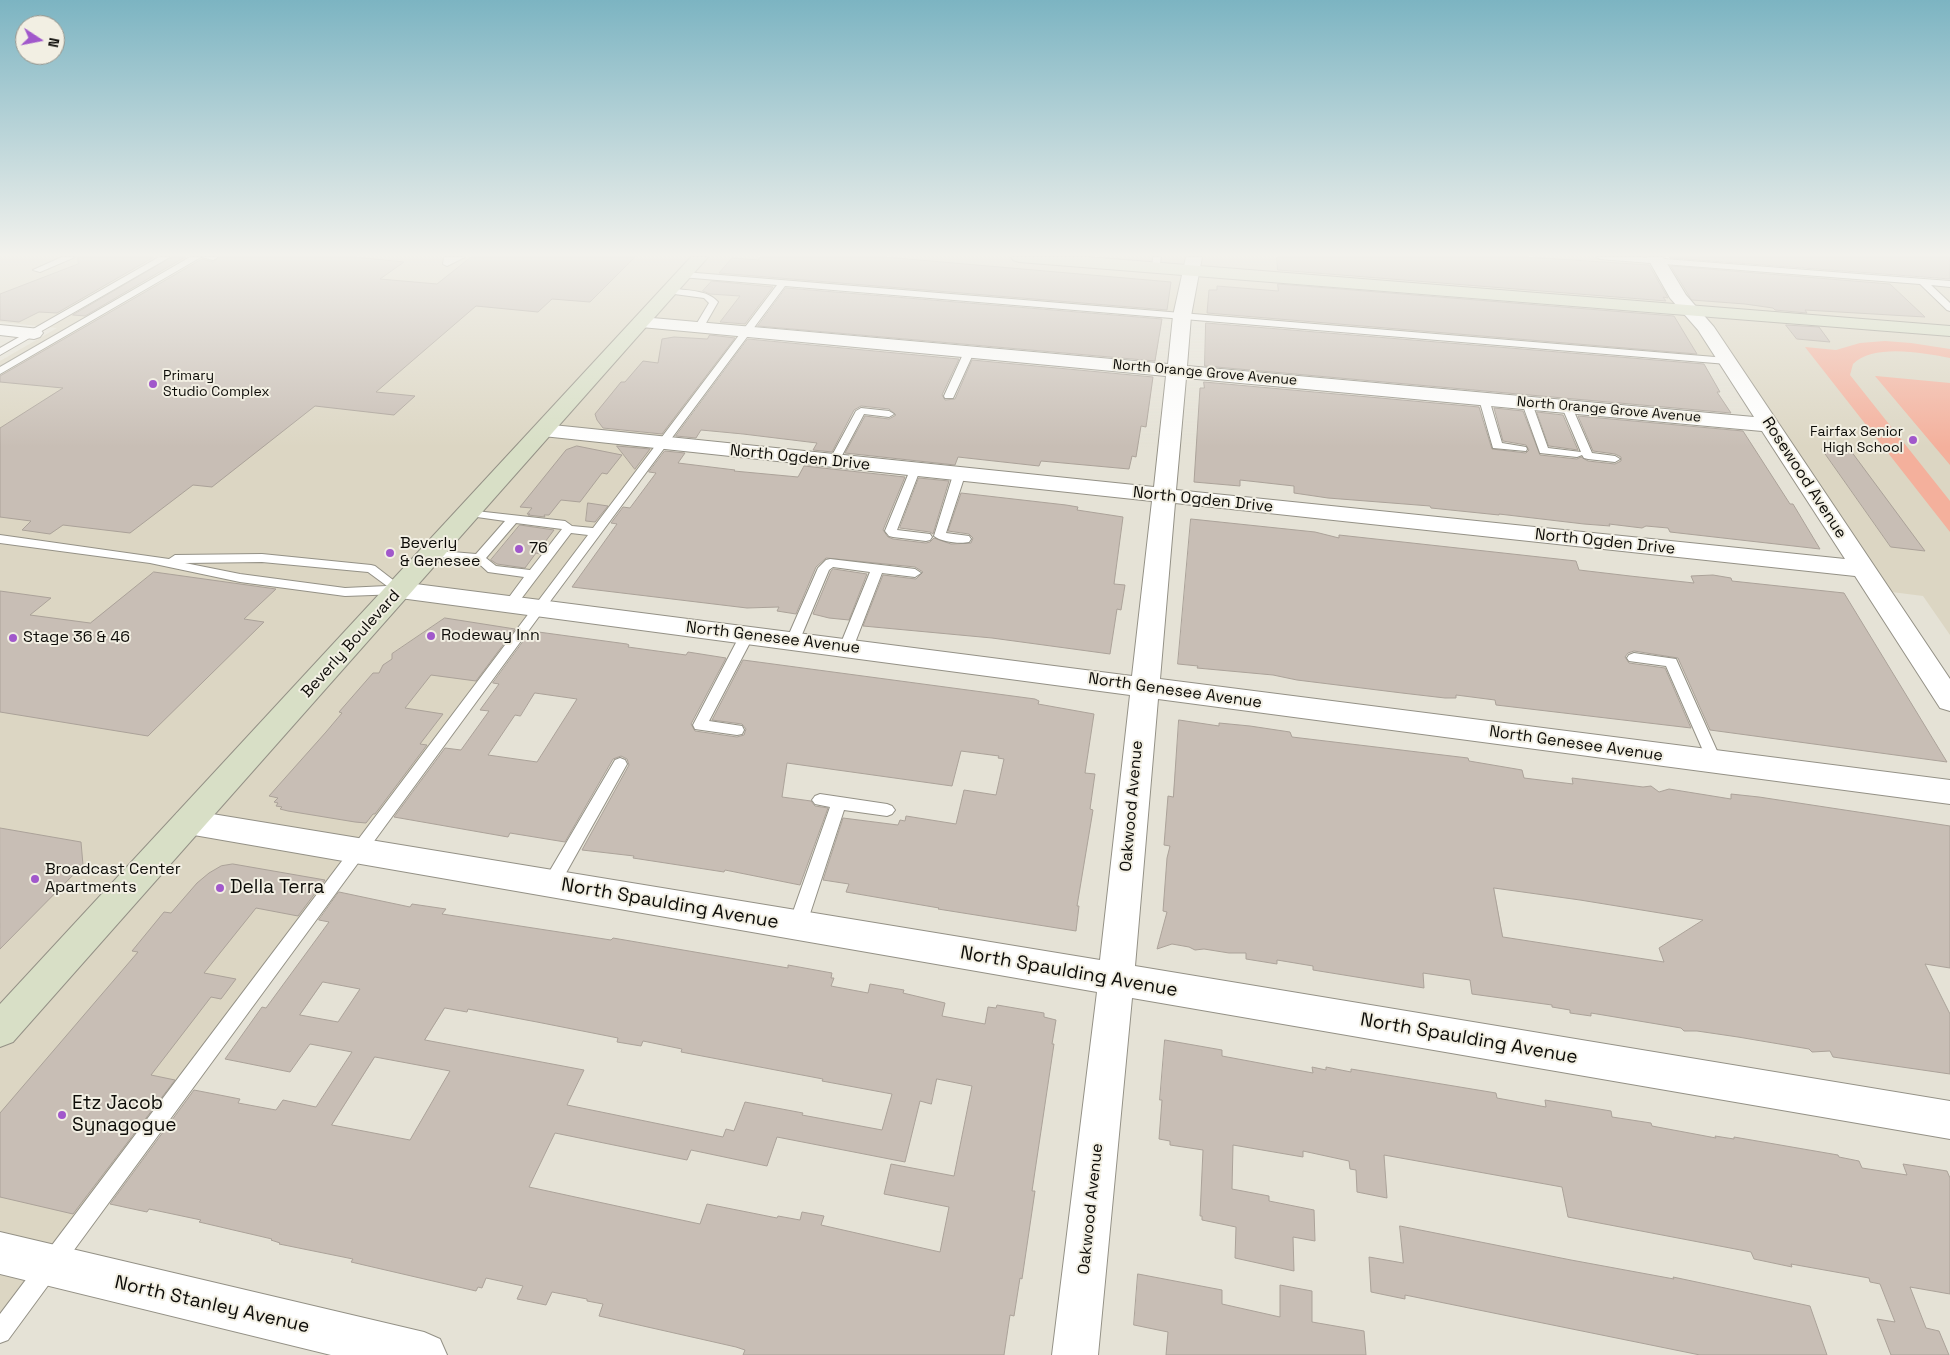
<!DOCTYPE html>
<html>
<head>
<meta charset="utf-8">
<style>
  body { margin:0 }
  #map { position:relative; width:1950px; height:1355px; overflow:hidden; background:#e5e2d6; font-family:"Space Grotesk",sans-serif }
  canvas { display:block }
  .north { position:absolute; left:15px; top:15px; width:50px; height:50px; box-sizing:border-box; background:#f2efe3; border:1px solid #96948b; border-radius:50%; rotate:101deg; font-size:14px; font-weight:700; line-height:20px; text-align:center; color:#0d0c08 }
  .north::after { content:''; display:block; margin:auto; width:18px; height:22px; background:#a158cb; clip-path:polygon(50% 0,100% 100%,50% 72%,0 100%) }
</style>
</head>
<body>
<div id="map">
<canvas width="1950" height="1355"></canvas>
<div class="north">N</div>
</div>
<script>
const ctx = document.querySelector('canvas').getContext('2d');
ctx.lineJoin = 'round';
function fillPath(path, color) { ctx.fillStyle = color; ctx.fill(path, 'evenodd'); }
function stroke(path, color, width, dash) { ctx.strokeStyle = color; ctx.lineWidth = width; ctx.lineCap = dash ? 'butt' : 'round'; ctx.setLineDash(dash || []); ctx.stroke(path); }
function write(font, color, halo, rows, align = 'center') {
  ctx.font = font + ' "Space Grotesk",sans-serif'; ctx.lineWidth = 4; ctx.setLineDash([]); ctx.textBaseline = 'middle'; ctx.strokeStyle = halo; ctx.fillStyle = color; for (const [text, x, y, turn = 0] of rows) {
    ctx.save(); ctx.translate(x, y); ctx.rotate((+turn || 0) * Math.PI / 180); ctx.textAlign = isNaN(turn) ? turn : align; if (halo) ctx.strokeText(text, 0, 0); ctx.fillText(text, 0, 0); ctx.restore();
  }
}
fillPath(new Path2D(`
  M0,257H1605L1950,282V635L1923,596L1884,591L1732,365L782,283L0,1340V361L57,328L0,322Z`), '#dcd6c3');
fillPath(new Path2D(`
  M1885,341L1911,343L1950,349V358C1925,353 1873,343 1853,364L1850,375L1950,501V532L1805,347L1836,350L1860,343Z
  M1876,376L1950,383V465L1875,376Z`), '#f4b09c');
const building = new Path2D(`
  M78,257H154L57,313L39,312L19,322L0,320V294L78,264Z
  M172,257H185L85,316L73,315Z
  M219,257H355L404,262L380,279L437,284L471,257H635L590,302L552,299L538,312L476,306L376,392L415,396L394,415L315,406L212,487L193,485L130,533L63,525L50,534L22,530L31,521L0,517V428L63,388L0,382V376L202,259L213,262Z
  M760,257H885L1171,282L1167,310L719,273L732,258L758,260Z
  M1277,257H1527L1649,265L1668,298L1663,297L1666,301L1278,270Z
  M1670,257H1950V279L1670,258Z
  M1671,266L1890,284L1925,317L1805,310L1807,313L1775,310L1773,308L1745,304L1692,300Z
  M712,281L773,287L745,324L720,322L740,296L710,294L703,291Z
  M1278,284L1674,316L1697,354L1207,313L1209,290H1217V286L1278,291Z
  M786,288L1162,319L1155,361L758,326Z
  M1206,323L1704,364L1720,392H1717L1731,413L1205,366Z
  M1786,325L1819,327L1830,342L1797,339Z
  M710,335L735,338L662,434L603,428L597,420L595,414L621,382H625L643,361L658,363L662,339L674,337L707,339Z
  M748,339L959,359L942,395L945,400L955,399L972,360L1153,377L1146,427L1141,426L1136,457L1132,456L1129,469L1041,461L1039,466L958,457L955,465L845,453L865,416L889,419L896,415L889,409L861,406L854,410L832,452L813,450L817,443L743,434L701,430L696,438L676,436Z
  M1204,382L1479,407L1492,449L1526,453L1529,450L1526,445L1503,441L1494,408L1523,411L1540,455L1577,459L1581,457L1588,461L1615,464L1621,461V457L1615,454L1593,451L1578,416L1743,431L1790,504H1793L1820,549L1670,532L1668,528L1646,526L1642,528L1609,524L1610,526L1584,524L1499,514V515L1431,508L1430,506L1328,498L1294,493V486L1240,480V486L1194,482L1200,388H1204Z
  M1537,412L1563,415L1578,450L1549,446Z
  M577,446L622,455L607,474L602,473L580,502L561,500L549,515H544L545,517L528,515L530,514H527L532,508L520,507L566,450Z
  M617,446L650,449L635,469Z
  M1822,449L1851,451L1925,551L1891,547Z
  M665,451L685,453L678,463L735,470L734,471L798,477L804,466L905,477L883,530L888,537L893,539L926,543L930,542L934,538L951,544L971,543L973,538L969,534L948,531L961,493L1066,505L1078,507L1077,510L1123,517L1114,584L1125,585L1121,610L1117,609L1110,654L992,638L863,626L883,575L916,579L923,572L915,567L826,558L816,567L796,614L777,611L779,607L747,608L572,587L617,524L611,523L623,507L630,508L656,473L649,472Z
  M919,478L949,481L933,534L930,532L900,528Z
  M588,503L608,506L595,522L586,521Z
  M1191,519L1315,532L1339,538V535L1576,561L1579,570L1630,576L1694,583L1691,576L1713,575L1731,578L1732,581L1844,593L1947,762L1710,730L1678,658L1634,651L1628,653L1625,657L1629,663L1665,668L1691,728L1496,705L1495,700L1456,695V698H1445L1402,693L1297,680L1273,675L1197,668L1198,666L1178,664Z
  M520,525L554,530L545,542L548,544L540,554L536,553L525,568L497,564L491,560Z
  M834,569L867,574L849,620L829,618L813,614L831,571Z
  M154,572L276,589L244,619L264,622L148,736L0,712V591L51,598L30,615L90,623Z
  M445,618L515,629L476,681L431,675L405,708L443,714L420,744L427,745L375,814H373L366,823L355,822L288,811L280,809L282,807L276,806L278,803L274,802L278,798L269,796L326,732L342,713L339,712L373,673H379L383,665L392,659V654Z
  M531,631L627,644L629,645L628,647L686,655L688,652L726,658L691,724L695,731L737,737L744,735L746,729L742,724L712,720L743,660L1035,699L1039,701L1038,704L1094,714L1085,773L1095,774L1090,809L1093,810L1077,906H1079L1076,931L938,909L939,908L846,892L849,884L823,880L843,818L898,825L900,820L905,821L906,816L956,824L964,790L996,795L1004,759L998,758L999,756L961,751L952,786L787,763L782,797L811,801L815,806L828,808L800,885L725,870L724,872L633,858L634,856L582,850L629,765L627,759L621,756L613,759L565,842L510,833L508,837L394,817L445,748L461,750L489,711L480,710L499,684L493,683ZM535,693L577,699L537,762L488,755L515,715L520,716Z
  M1179,720L1219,726V723L1250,726L1290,732L1292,737L1468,758L1469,761L1522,770L1524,778L1573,784L1572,778L1643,787L1651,786L1659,792L1669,789L1731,799V794L1759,797L1950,826V968L1925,964L1950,1014V1074L1833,1057L1830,1051L1812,1052L1809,1049L1738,1037L1697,1031H1684L1681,1028L1591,1013V1016L1570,1013V1010L1552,1007V1005L1472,994L1470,980L1423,973L1424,988L1313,970V966L1277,960V964L1246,959V953H1229L1204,949L1195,950L1189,947L1172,944L1157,949L1167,912L1163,911L1167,858L1170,846L1164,845L1168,796L1173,797ZM1494,888L1580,900L1703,920L1659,948L1664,962L1503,937Z
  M0,828L81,842L83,865L0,949Z
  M233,864L325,880L298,916L256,908L204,973L236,979L221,999L211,997L151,1075L175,1080L73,1214L0,1197V1113L138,952L132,951L164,912L171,913L197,883L209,873L221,866Z
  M339,892L410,907L412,904L446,909L442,914L611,940L613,938L788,968V965L832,973L831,978H834L831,986L868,993L870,984L904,990L903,993L945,1003L942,1016L985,1024L988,1007L996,1008L997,1005L1044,1013V1017L1056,1020L1052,1044H1054L1032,1191H1035L1022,1279L1020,1278L1014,1316L1010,1315L1004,1355H743L745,1350L736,1347L599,1316L603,1304L587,1301V1299L552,1292L546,1305L517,1299L523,1286L486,1278L482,1288L478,1287L476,1291L351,1262L353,1259L279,1244L280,1243L271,1240L272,1239L199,1222L201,1220L149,1209L147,1212L110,1204L194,1090L240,1099L238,1103L276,1110L283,1100L316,1107L352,1052L310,1044L290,1072L225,1059L262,1007L266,1008L329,922L319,920ZM323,982L360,989L338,1022L300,1015ZM445,1008L467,1012L468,1009L537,1022L618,1038L617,1042L641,1046L643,1041L682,1049L681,1052L823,1079L822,1081L892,1094L882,1130L802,1115L803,1113L745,1102L734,1131L726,1129L723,1137L567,1105L584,1070L425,1040ZM375,1057L450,1071L410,1140L332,1125ZM937,1079L972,1086L954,1176L891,1164L884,1194L949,1207L940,1252L821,1225L824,1216L802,1212L800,1220L778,1216L777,1218L707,1204L700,1224L529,1187L555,1133L687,1160L691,1150L767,1166L777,1137L905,1162L920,1101L931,1104Z
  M1165,1040L1222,1050V1056L1313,1073L1312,1067L1326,1070V1067L1351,1072V1069L1496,1093L1497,1098L1546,1107L1545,1100L1611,1111L1612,1117L1651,1123L1652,1126L1716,1138L1715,1136L1734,1139V1137L1838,1155L1839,1157L1859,1161L1862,1168L1907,1175L1903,1164L1947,1171L1950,1178V1294L1910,1287L1926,1328L1939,1331L1949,1355H1891L1877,1319L1895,1322L1880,1284L1870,1282L1869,1278L1791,1264L1792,1267L1754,1259L1751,1252L1568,1217L1562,1187L1384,1155L1387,1198L1357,1192L1356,1170L1350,1169L1349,1161L1303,1151V1157L1233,1145L1232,1189L1269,1196V1201L1314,1210L1315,1241L1293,1237L1294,1271L1235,1258L1236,1227L1202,1220V1216H1200L1203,1150L1170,1145V1141L1159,1139L1162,1100H1160Z
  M1400,1226L1571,1260L1674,1279L1673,1277L1810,1306L1827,1355H1700L1405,1295V1299L1371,1292L1369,1257L1403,1263Z
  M1138,1274L1222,1290V1304L1280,1317V1285L1312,1291V1322L1364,1331L1366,1355H1166L1168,1332L1134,1325Z`);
fillPath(building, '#c8beb5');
stroke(building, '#aba299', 1);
const service = new Path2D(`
  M62,257H75L40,272L33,270Z
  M159,257H170L0,355V348Z
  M190,257H201L0,374V367Z
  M202,257H217V258L213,260Z
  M444,257H465L447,266L443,264Z
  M1153,257H1161L1159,270L1152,268Z
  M1596,257H1638L1950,281V287L1931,285L1950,303V311L1947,310L1920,284L1600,259Z
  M684,272L1727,358L1732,361L1727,364L785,286L543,611L8,1340L0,1343V1314L588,535L571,533L515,607L510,608L504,604L524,577L488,572L476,561L428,556L426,553L428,550L476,554L505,521L463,515L461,513L463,511L467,510L565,521L572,526L593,528L777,285L681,277V273ZM516,523L562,529L530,570L496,566L486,558Z
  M670,288C686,291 707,289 718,302L702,330L699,331L694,328L709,303L704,298L667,293L666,291Z
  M969,349L974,352L954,396L953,398H945L944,396L964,352Z
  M1484,396L1489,399L1502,443L1526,447L1527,449L1526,451L1493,448L1479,399Z
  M1527,400L1532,403L1548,448L1581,452L1562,407L1567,404L1572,407L1592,453L1615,456L1620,459L1615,462L1588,459L1584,458L1582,455L1577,457L1540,453L1522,403Z
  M861,408L889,411L894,414L889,417L864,414L838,463H830L829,461L856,411Z
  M915,467L920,470L897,530L930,534L932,537L930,540L926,541L893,537L889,536L885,531L910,470Z
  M959,472L965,475L946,533L969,536L971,539L969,542C960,544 941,542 934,536L953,475Z
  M0,535L169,559L175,555L262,554L371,565L375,566L406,590L400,594L345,596L240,582L150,563L0,543ZM262,562L368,572L387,586L345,588L240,574L185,563Z
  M830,559L915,569L921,573L915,577L882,573L853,648L851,651H841L839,648L870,572L833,567L829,570L798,644H788L786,641L818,568L826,560Z
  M747,631L752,632L754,635L709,721L742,726L744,730L742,734L737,735L695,729L693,725L740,635L742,632Z
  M1634,653L1676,659L1722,762L1720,766L1715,768L1710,766L1708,762L1666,666L1629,661L1627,658L1629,655Z
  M620,758L625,760L627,764L557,889L551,891L545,889L543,884L545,879L615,760Z
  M820,794L887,804L892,806L895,810L892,814L887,816L844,810L806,926L803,931L797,933L791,931L788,926L830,807L815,804L812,800L815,796Z`);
const minor = new Path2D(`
  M1186,257H1202L1191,316L1187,366L1754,417L1698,330L1670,298L1647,257H1663L1686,295L1714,327L1950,679V711L1940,708L1855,576L1175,503L1160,679L1950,780V804L1158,699L1135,966L1950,1101V1139L1132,998L1098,1355H1052L1097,992L188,834L177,831L172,822L177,813L188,810L1100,960L1130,695L400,598L391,596L387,590L391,584L400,582L1132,676L1152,501L543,436L536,434L533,430L536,426L543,424L1154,487L1166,376L641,327L635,326L632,322L635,318L641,317L1168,364L1173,316ZM1186,378L1762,431L1845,559L1176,490Z
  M0,325L40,329L43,333L40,337L34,339L0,335Z
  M0,1232L424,1332L440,1339L447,1355H331L0,1274Z`);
const secondary = new Path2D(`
  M691,257H708L13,1042L0,1047V1004Z
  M1011,257H1087L1950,326V336L1019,262L1013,260Z`);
stroke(service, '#949186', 2);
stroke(minor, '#949186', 2);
stroke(secondary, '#949186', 2);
fillPath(service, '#fff');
fillPath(minor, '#fff');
fillPath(secondary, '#d8dfc6');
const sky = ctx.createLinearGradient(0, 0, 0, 447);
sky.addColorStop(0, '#7cb4c2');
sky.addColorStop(0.57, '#f3f2ed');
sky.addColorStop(1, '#f3f2ed00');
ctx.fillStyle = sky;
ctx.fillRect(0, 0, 1950, 447);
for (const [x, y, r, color] of [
  [153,384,5,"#a158cb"],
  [1913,440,5,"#a158cb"],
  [519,549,5,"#a158cb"],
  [390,553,5,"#a158cb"],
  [431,636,5,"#a158cb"],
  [13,638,5,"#a158cb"],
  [35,879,5,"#a158cb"],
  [220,888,5,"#a158cb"],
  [62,1115,5,"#a158cb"]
]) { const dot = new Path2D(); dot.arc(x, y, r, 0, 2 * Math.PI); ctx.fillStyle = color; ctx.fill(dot); stroke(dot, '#f2efe3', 2); }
write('14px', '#0d0c08', '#f2efe3', [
  ["North Orange Grove Avenue",1205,373,5],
  ["North Orange Grove Avenue",1609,410,5]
]);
write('14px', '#0d0c08', '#f2efe3', [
  ["Primary",163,376],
  ["Studio Complex",163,392],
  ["Fairfax Senior",1903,432,"right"],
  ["High School",1903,448,"right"]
], 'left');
write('16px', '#0d0c08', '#f2efe3', [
  ["North Ogden Drive",800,458,6],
  ["Rosewood Avenue",1804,478,57],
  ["North Ogden Drive",1203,500,6],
  ["North Ogden Drive",1605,542,6],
  ["North Genesee Avenue",773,638,7],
  ["Beverly Boulevard",351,644,-48],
  ["North Genesee Avenue",1175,691,8],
  ["North Genesee Avenue",1576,744,8],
  ["Oakwood Avenue",1132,806,-85],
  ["Oakwood Avenue",1091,1209,-84]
]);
write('16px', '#0d0c08', '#f2efe3', [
  ["Beverly",400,544],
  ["& Genesee",400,562],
  ["76",529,549],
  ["Rodeway Inn",441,636],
  ["Stage 36 & 46",23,638],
  ["Broadcast Center",45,870],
  ["Apartments",45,888]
], 'left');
write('19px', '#0d0c08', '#f2efe3', [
  ["Della Terra",230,888],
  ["Etz Jacob",72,1104],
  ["Synagogue",72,1126]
], 'left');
write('19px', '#0d0c08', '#f2efe3', [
  ["North Spaulding Avenue",670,904,10],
  ["North Spaulding Avenue",1069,972,10],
  ["North Spaulding Avenue",1469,1039,10],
  ["North Stanley Avenue",212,1305,13]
]);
</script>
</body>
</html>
